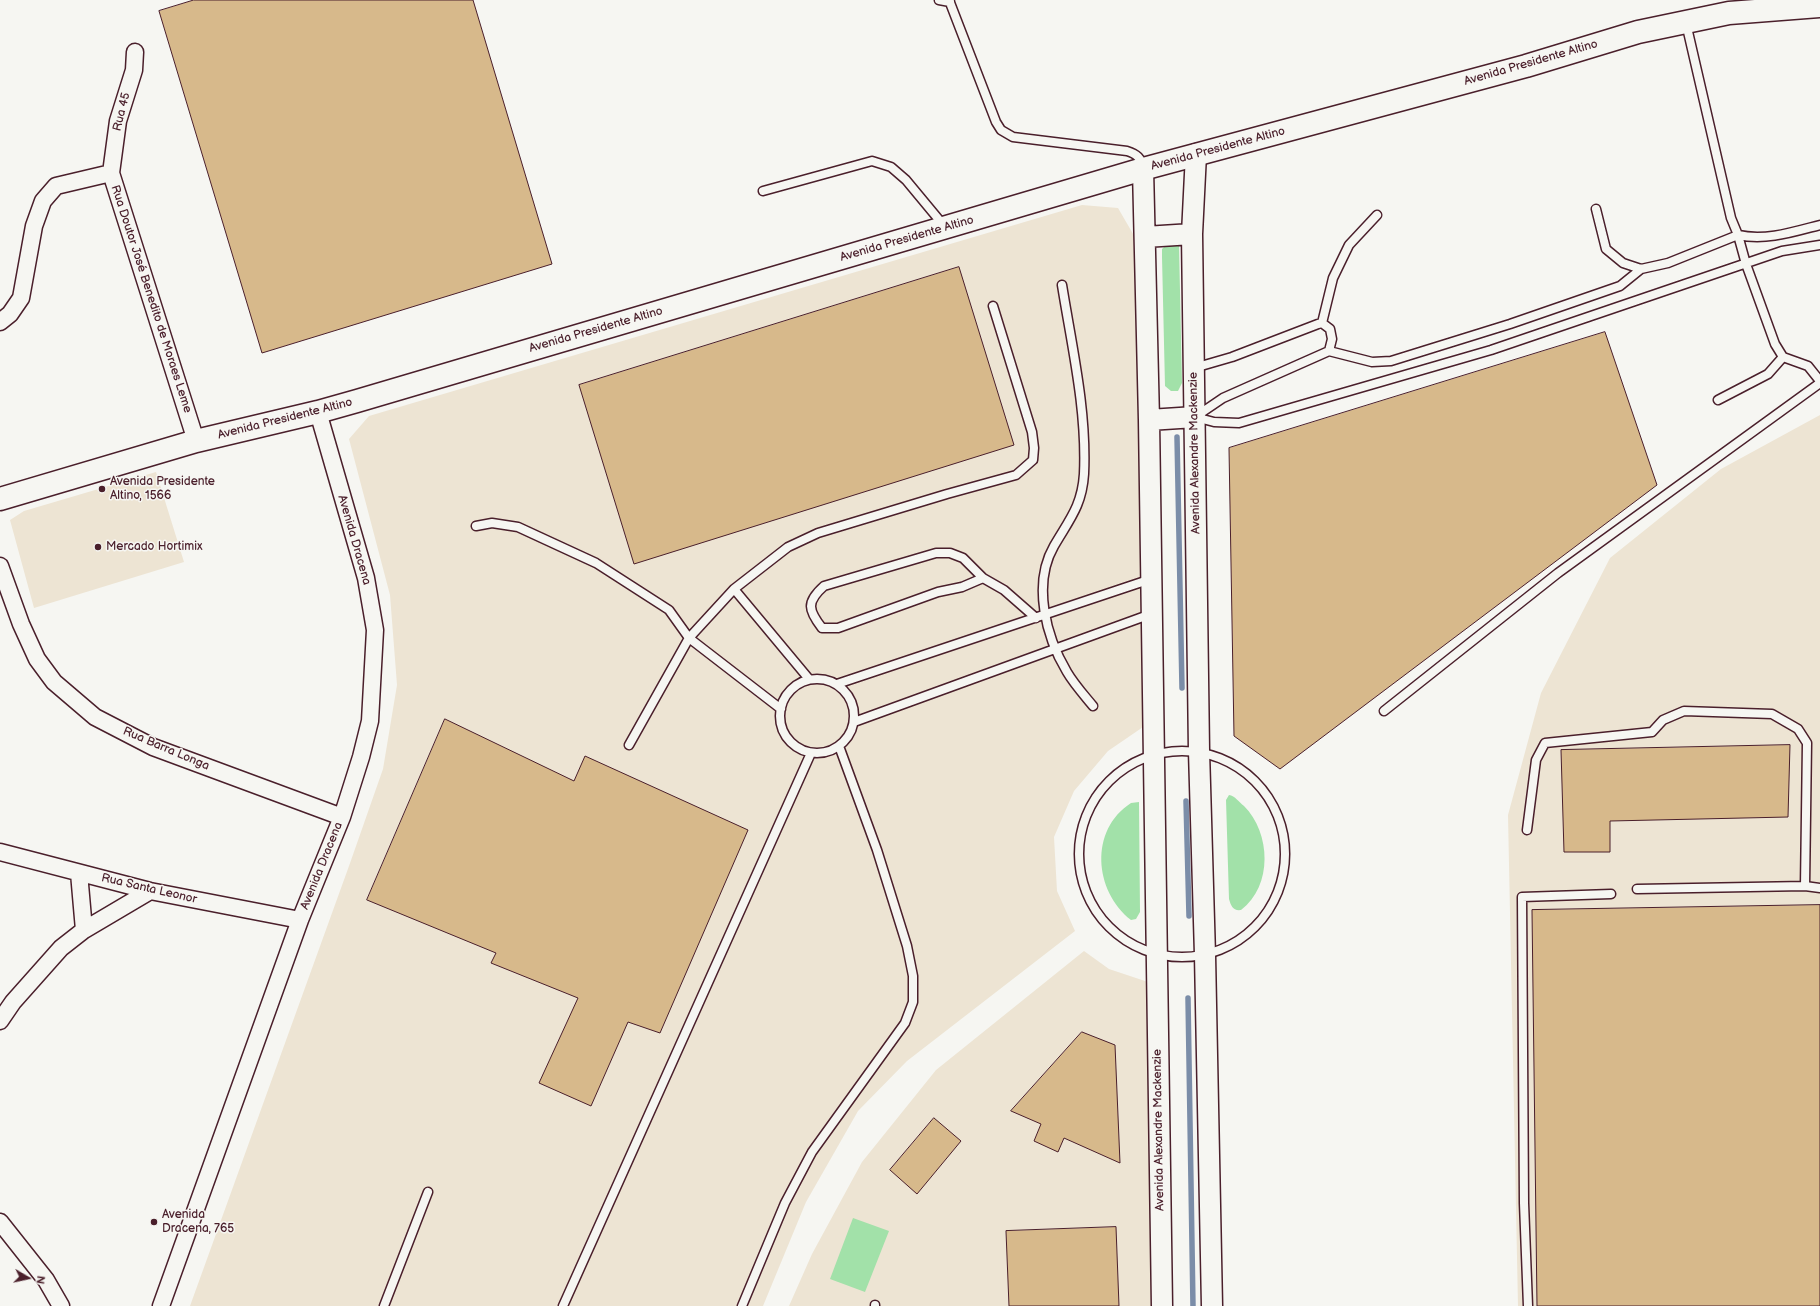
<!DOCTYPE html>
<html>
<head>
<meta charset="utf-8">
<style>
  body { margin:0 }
  #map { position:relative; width:1820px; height:1306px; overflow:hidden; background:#f6f6f2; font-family:"Balsamiq Sans",sans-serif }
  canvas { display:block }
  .north { position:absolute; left:8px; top:1258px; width:40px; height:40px; -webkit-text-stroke:3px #f6f6f2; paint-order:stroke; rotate:99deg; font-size:11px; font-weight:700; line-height:16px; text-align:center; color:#4a1f2b }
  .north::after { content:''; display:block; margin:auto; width:14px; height:18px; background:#4a1f2b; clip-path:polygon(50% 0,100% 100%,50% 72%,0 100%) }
</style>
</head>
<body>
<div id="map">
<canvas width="1820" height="1306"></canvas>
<div class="north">N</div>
</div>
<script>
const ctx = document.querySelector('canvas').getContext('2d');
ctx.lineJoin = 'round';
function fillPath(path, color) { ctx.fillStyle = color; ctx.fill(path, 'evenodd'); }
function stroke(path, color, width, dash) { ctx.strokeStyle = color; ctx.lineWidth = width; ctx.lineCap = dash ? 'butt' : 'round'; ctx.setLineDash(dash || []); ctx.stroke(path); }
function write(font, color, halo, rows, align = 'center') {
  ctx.font = font + ' "Balsamiq Sans",sans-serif'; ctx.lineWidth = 3; ctx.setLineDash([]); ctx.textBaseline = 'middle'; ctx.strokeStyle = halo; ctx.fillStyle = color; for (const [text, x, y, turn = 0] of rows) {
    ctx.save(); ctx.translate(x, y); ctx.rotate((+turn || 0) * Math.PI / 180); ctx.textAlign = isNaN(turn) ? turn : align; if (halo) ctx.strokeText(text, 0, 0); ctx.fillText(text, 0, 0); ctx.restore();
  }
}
fillPath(new Path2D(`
  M1082,205L1118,208L1136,239L1137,346L1146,725L1108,751L1074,791L1054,837L1057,891L1075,931L907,1061L858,1111L806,1202L763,1306H190L349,866L383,769L397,685L390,595L349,439L369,416Z
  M1820,415V1306H1518L1508,815L1541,693L1610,558L1721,469Z
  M156,472L184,562L34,608L10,520L24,511Z
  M1084,951L1109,969L1148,982L1153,1306H789L812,1254L862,1162L936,1070Z`), '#ede4d3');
fillPath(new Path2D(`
  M1167,244L1179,245L1182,383L1178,391H1171L1165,386L1162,257V249Z
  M1229,795C1235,796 1239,802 1244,806C1271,833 1273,886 1241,910C1233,911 1231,906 1229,899L1226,800Z
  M1139,802L1140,912L1136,919L1131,920C1094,891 1089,830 1131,803Z
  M853,1218L889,1231L865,1292L830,1279Z`), '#a2e1a9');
stroke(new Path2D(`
  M1177,437L1182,688
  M1186,801L1189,916
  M1188,998L1193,1306`), '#7b8da8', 5.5);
const building = new Path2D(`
  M194,0H473L552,264L262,353L159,11Z
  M959,267L1014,445L634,564L579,385Z
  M1605,332L1657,485L1280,769L1234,736L1229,448Z
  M445,719L574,781L585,756L748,830L660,1033L628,1022L591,1106L539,1083L578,998L491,963L496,953L367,900Z
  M1790,745L1788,817L1610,821V852H1564L1561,750Z
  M1820,905V1306H1537L1532,910Z
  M1082,1032L1115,1045L1120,1163L1064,1138L1058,1152L1034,1141L1041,1124L1011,1111Z
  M934,1118L961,1141L917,1194L890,1170Z
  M1116,1227L1119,1306H1009L1006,1231Z`);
fillPath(building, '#d7b98b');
stroke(building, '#4a1f2b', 1);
const service = new Path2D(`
  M939,0L950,2
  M949,0L996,122L1001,130L1013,137L1127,151C1137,154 1141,158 1143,168
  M1686,23L1731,218L1738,235C1766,241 1793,232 1820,225
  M763,191L872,161L891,167L906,180L945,227
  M1596,209L1606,249L1623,263L1641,269L1668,263L1738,235L1746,264L1775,344L1783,357L1808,366L1820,381
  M1062,285C1072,347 1087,411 1084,474C1082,506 1069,520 1054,546C1032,584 1046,637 1067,672C1074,684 1084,695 1093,706
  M1322,323L1333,278L1349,245L1377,215
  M1329,351L1372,362L1391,361L1510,324L1620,286L1641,269
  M1194,368L1232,357L1318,324L1322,323L1330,329L1332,339L1329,351L1223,398L1195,417
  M1718,400L1768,374L1783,357
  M1195,417L1214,422L1239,423L1491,350L1782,251L1820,245
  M476,526L492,523L518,527L596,563L669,610L689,638L781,709
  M983,578L962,587L938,592L838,628H822C808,610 806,602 824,586L936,553H950L963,558L983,578L1004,590L1036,618
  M734,589L809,679
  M780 716a37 37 0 1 1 74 0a37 37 0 1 1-74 0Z
  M837,684L1151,579
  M1384,711L1558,573L1820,383
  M854,722L1151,614
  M629,745L689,638L734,589L788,547L818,533L947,494L1016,475L1033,460L1034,448L1032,432L993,306
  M1079 854a103 103 0 1 1 206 0a103 103 0 1 1-206 0Z
  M1527,830L1536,760L1545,743L1652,732L1663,720L1684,711L1772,714L1798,729L1807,743L1805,886
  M1637,889L1805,886L1820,888
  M384,1306L428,1192
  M563,1306L811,753
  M742,1306L785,1203L812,1152L905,1023L913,1002V976L907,946L877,850L839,746
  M875,1306V1305
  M1528,1306L1524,1203L1522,897L1611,894`);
const minor = new Path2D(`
  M111,173L118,121L134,70L135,52
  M0,322L10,314L21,298L34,226L43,201L56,186L111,173L196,441
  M0,566L21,624L37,659L54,682L95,717L153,747L342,817
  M0,852L150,891L300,920
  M79,873L84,930
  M0,1021L13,1002L61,948L84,930L150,891
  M0,1222L46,1280L61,1306
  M161,1306L300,920L342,817L361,757L370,721L375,630L366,578L318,412`);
const tertiary = new Path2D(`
  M1196,154L1192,234L1199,751L1205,955L1212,1306
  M1143,169L1149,420L1162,1306
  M1145,237L1192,234
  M1149,420L1195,417`);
const secondary = new Path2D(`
  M0,499L196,441L318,412L357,401L1143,169L1526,66L1638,32L1729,13L1820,6`);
stroke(service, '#4a1f2b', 11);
stroke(minor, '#4a1f2b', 19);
stroke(tertiary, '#4a1f2b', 23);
stroke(secondary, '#4a1f2b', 25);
stroke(service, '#f6f6f2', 8);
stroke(minor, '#f6f6f2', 16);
stroke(tertiary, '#f6f6f2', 20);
stroke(secondary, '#f6f6f2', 22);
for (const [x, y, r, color] of [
  [102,489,4,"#4a1f2b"],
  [98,547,4,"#4a1f2b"],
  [154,1222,4,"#4a1f2b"]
]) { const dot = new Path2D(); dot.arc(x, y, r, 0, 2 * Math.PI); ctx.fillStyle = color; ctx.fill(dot); stroke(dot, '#f6f6f2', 1.5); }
write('12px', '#4a1f2b', '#f6f6f2', [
  ["Avenida Presidente Altino",1531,63,-16],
  ["Rua 45",122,112,-76],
  ["Avenida Presidente Altino",1218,149,-15],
  ["Avenida Presidente Altino",907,239,-16],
  ["Rua Doutor José Benedito de Moraes Leme",151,299,72],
  ["Avenida Presidente Altino",596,330,-16],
  ["Avenida Presidente Altino",285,419,-14],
  ["Avenida Alexandre Mackenzie",1195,453,-91],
  ["Avenida Dracena",354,540,74],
  ["Rua Barra Longa",166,749,23],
  ["Avenida Dracena",322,866,-68],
  ["Rua Santa Leonor",149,889,13],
  ["Avenida Alexandre Mackenzie",1159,1130,-91]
]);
write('12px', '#4a1f2b', '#f6f6f2', [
  ["Avenida Presidente",110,482],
  ["Altino, 1566",110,496],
  ["Mercado Hortimix",106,547],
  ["Avenida",162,1215],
  ["Dracena, 765",162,1229]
], 'left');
</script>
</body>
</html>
